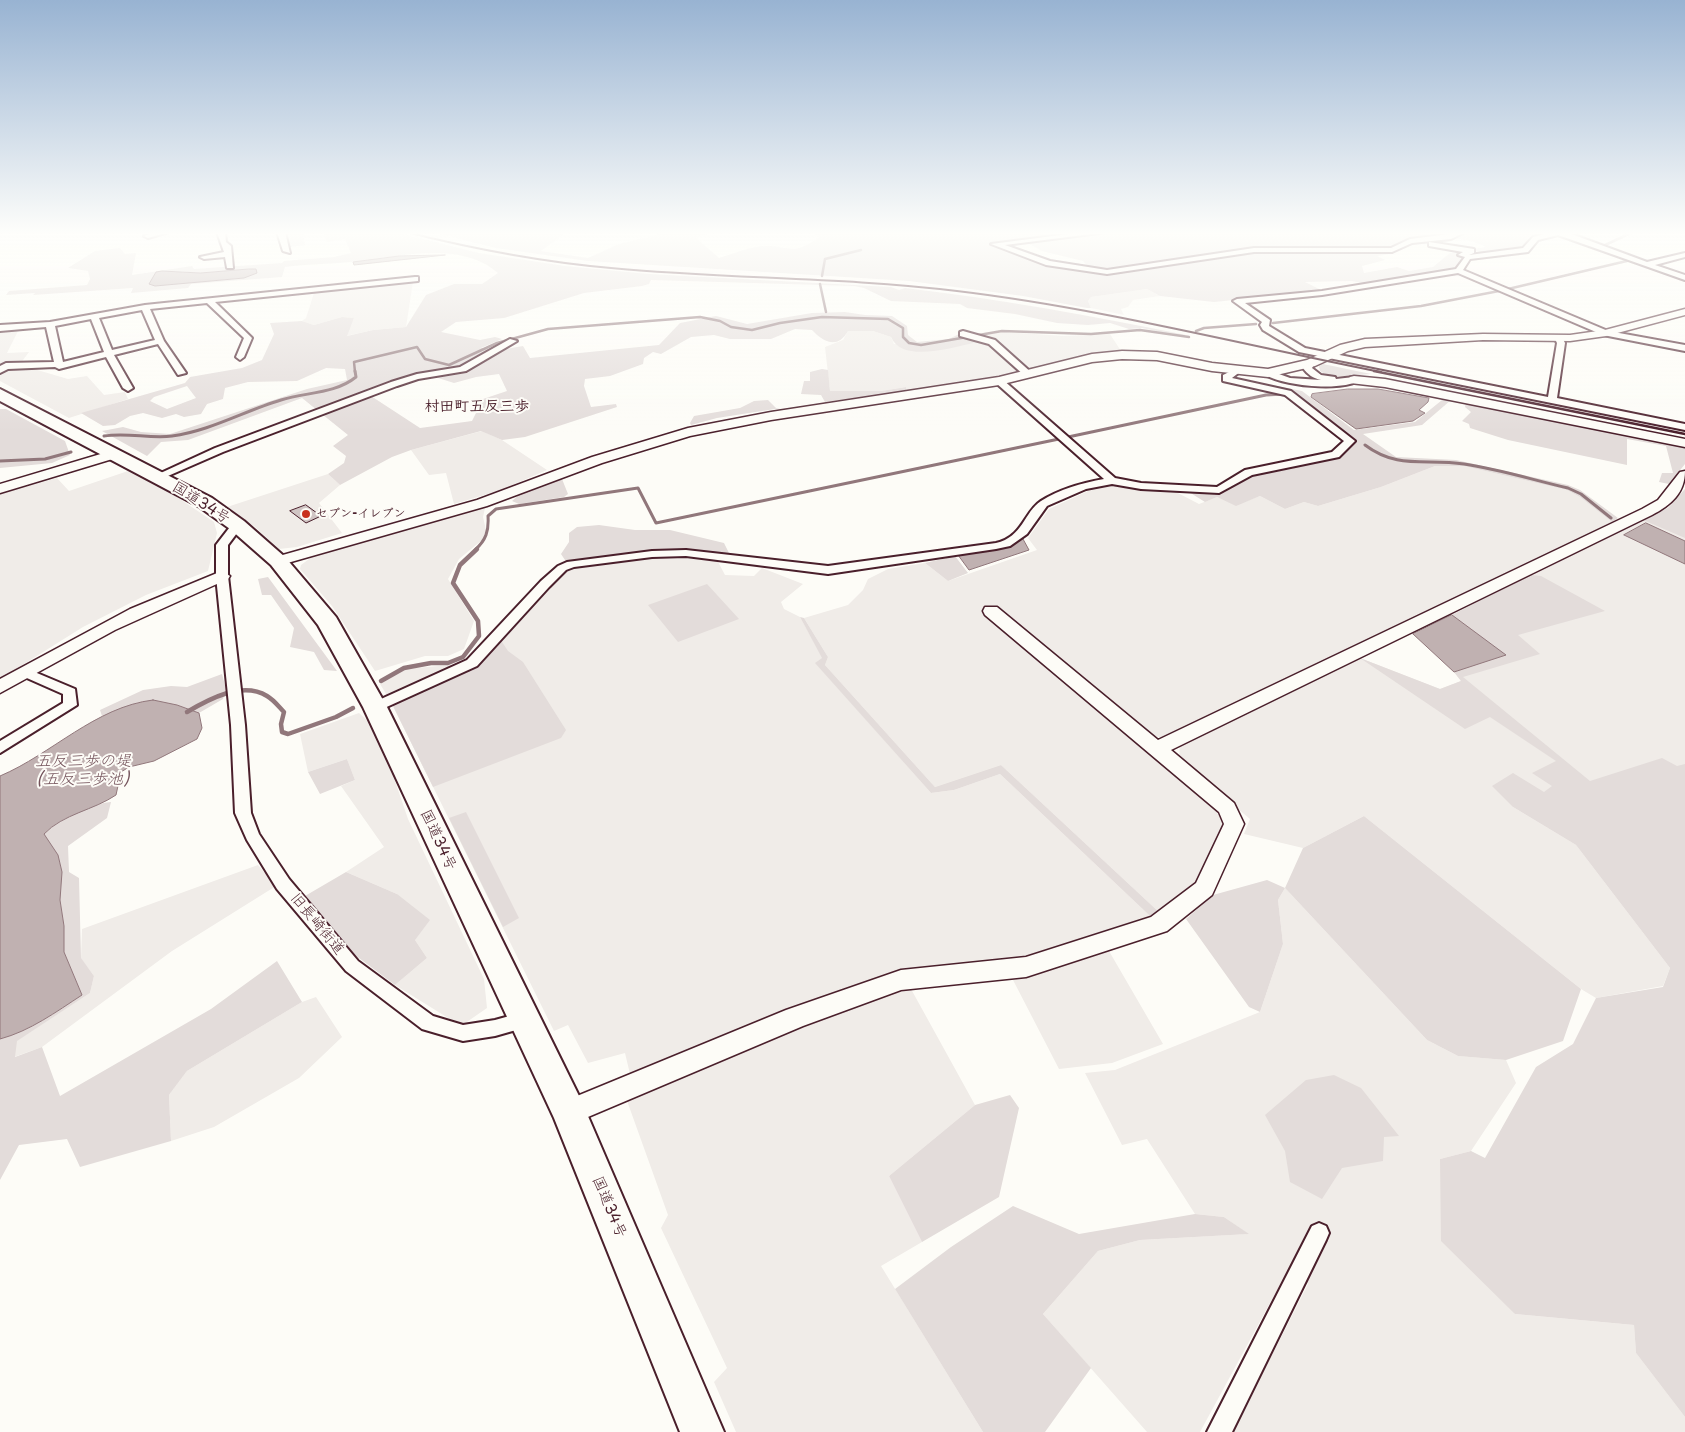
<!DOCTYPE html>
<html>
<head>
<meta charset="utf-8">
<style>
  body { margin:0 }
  canvas { display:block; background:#fdfcf7 }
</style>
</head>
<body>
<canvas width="1685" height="1432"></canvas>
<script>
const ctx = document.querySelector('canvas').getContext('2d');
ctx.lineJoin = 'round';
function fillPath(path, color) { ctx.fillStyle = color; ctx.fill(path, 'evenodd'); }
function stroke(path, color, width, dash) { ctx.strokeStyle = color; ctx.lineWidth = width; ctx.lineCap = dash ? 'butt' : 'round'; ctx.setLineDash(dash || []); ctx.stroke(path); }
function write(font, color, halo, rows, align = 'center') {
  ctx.font = font + ' "Playpen Sans","Klee One",sans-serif'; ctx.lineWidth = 4; ctx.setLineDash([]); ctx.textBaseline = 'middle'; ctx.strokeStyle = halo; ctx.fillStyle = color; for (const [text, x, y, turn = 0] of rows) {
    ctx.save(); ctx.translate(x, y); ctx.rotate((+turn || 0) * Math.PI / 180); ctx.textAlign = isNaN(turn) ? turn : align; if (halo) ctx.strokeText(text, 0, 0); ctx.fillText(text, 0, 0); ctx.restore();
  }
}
fillPath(new Path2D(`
  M407,281L413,282L406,327L373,330L346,336L354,318L342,317L314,325L302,321L306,318L315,290Z
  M1147,289L1160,296L1133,300L1128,307L1121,309L1124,315L1091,308L1088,301L1091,297Z
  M0,329H19L7,353L29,352L20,364L7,370L34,369L68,379L87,376L104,395L125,392L128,399L69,418L0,381Z
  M848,331H873L891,337L894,344L977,340L980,335L1004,332L1064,336L1110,334L1121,351L1095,353L998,376L906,391V387L881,391H830L825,347L843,340Z
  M482,431L502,440L547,470L501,490L454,504L446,473L429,475L411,450Z
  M1435,466H1464L1567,490L1580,497L1612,522L1165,738L1148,735L1047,665L1218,812L1223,825L1195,884L1160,913L1001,765L935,787L825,665L828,657L804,618L848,605L863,590L868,579L888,569L925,563L948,581L1037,550L1028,538L1049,509L1088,491L1115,485L1147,491H1174L1199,504L1217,497L1236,505L1260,496L1285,509L1304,502L1318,506L1381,487Z
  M128,471L174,495L214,522L217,533L208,571L146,595L83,627L0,679V494L57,478L69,491Z
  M328,474L340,485L319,503L342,533L297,547L279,549L254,526L224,508Z
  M1685,489V778L1513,807L1576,845L1670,968L1663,986L1596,998L1581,989L1364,816L1303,848L1244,834L1250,819L1179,759L1180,745L1360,658L1440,689L1461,681L1454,672L1505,655L1452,615L1668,508Z
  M476,507L485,508L483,517L486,530L482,540L459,559L448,579L474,621L464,649L448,656H425L375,671L332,606L300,569L301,565L313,556Z
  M664,555L716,558L725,575L754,576L762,568L803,584L781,602L784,609L800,617L823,658L816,663L931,793L954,790L1000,774L1150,916L1016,959L777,1015L630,1074L625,1053L588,1063L568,1025L554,1031L392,704L476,665L564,571L579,565Z
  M450,665L457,668L388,697L380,684L404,669Z
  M359,713L368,721L394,778L408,819L484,979L487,1008L461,1026L395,985L427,958L415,940L397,894L346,872L384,847L341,786L355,780L347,759L308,772L300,734Z
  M258,865L276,886L172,951L42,1047L14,1057L16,1041L90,993L94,976L81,959L82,929Z
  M1285,888L1427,1040L1458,1056L1506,1060L1516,1083L1471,1151L1440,1159L1515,1314L1634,1325L1636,1353L1685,1417V1432H1233L1308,1284L1289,1268L1200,1432H1147L1043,1314L1098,1251L1140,1240L1248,1234L1224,1217L1195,1214L1147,1139L1122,1145L1085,1073L1115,1070L1260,1012L1283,944L1278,900Z
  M1109,951L1163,1044L1112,1063L1059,1069L1013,980Z
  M911,989L975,1105L889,1176L922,1242L881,1266L983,1432H736L714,1382L727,1368L661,1228L668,1215L626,1098L877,998Z
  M316,997L342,1037L299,1078L214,1127L171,1141L169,1095L187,1071L302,1002Z`), '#f0ece8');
fillPath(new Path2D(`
  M286,232H318L303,234L305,245L290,247Z
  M323,232H395L479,253L565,266L649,274L891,287L899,290L905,288C1000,299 1093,316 1186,335L1180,336L1142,328L1129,329L1110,323L1088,325L1057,323L1015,314L967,308L960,304L891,301L864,288L854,286L651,280L649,284L642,286L584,293L504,318L456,322L441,332L480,340L495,337L502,339L481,348L500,350L523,346L530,358L659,345L680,323L716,316L747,324L812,313L845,312L865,315L892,316L907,326L908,335L917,342L949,339L959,334L977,340L973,343C951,348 902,363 891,337L873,331H848C838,349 824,343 812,330L795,329L771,339H730L714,335L691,337L661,354L653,352L644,358L643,364L610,376L585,379L584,386L591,407L616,404L617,407L525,437L502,440L481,431L411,450L392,457L340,485L328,474L344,463L346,456L333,446L348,435L302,398L188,440L161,442L147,456L102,431L123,427L141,432L170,434L307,389L347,380L345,369L326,368L297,381L248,382L225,388L223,399L207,404L201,414L184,417L176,414L162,418L143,413L130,416L115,425L103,426L81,413L185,383L190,377L242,368L262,360L274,334L270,323L302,321L314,325L342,317L354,318L347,336L373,330L406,327L426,295L454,284H482L498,273C458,239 397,258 350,262C328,264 307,264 285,267L282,277L191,284L188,288L131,293L133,288L33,295L35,293L6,295L9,291L87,285L90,279L88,271L68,268L95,251L120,248L125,254L136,253L132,275L192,266L194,269L282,263L284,261L334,257L351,253L345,239L327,242ZM249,269L244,278L155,286L174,271L200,273ZM499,374L507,391L483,399L472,421L420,428L371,396L410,381L435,377L454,383L476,377ZM187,386L196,398L167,409L150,401L154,397Z
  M432,232H567L541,251L588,258L619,244L670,232H716L695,237L719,258C733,254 751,246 766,246C792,246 792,256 818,238L814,232H1545L1527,238L1530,243C1520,252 1485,257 1473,249L1485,247C1471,236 1419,234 1403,241C1399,244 1394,247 1390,250L1395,253L1377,256L1385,260L1362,266L1364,273L1397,267L1409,271L1433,267L1450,253L1464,251L1470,255L1464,257L1460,268L1434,275L1362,283L1352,281L1305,282L1323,291L1214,302L1160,296L1147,289L1091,297L1088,301L1091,308H1087L1023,296L909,281L588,261L496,248ZM1024,241L1042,251L1083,261L1089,268L1047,265L995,246Z
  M1323,364L1371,374C1356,375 1333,380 1320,371L1319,366Z
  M822,369L828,370L830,391H881L906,387V391L825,402L821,395L801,394L804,381H810V372Z
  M1232,377L1302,391L1354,430L1415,422L1442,400H1451L1422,425L1363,434L1396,457L1456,460L1568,485L1580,490L1618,518L1612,522L1580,497L1567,490L1464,466H1435L1381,487L1318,506L1304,502L1285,509L1260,496L1236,506L1217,497L1205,502L1189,492L1221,493L1255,474L1292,469L1304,462L1338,457L1355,441L1288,391L1233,379Z
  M768,400L776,408H781L717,418L691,425L690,423L694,416L740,408L754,401Z
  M1466,403L1681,445L1685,447V464L1669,484L1659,482L1662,473H1673L1666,446L1627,439V465L1508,440L1470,428L1469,424L1462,421L1471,412L1465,407Z
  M0,409H6L65,441L70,455L52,463L0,468Z
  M562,479L568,494L564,497L519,504L512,501L520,494Z
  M1685,489V538L1643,520L1668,508Z
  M599,525L635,530H670L724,543L730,555L668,549L567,563L561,554L569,542V533L577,527Z
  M955,556L968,573L948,581L925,563Z
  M1531,575L1541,576L1605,611L1518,635L1540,654L1463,677L1590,781L1662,758L1677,766L1685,764V1417L1636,1353L1634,1325L1515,1314L1441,1241L1440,1159L1471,1151L1485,1158L1536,1067L1573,1044L1596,998L1663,987L1670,968L1576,845L1513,807L1492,786L1513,773L1544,792L1552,786L1532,773L1556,761L1490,717L1465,729L1360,658L1440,689L1461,681L1454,672L1505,655L1452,615Z
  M268,577L337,671L324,670L314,652L290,647L294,628L271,595H262L258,579Z
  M707,584L739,619L678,642L648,605Z
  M800,617L804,618L828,657L825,665L935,787L1001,765L1160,913L1150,916L1000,774L954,790L931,793L815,663L822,658Z
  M500,639L508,651L523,662L566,730L561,738L433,787L392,704L476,665Z
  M222,674L226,689L223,699L199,713L177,705L139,702L102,716L100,710L143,690L171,686L187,687Z
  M347,759L355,780L320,794L308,772Z
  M111,802L107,818L68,846L69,872L79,878L81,958L94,976L90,993L17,1041L15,1057L42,1047L60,1096L211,1009L277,961L302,1002L187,1071L169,1095L171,1141L80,1167L67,1139L19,1145L0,1180V1039C30,1031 56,1012 82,995L64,952V926L60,900L62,872L58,855L44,834C59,819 89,804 111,802Z
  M466,812L519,918L503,927L449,818Z
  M1364,816L1581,989L1563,1041L1506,1060L1458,1056L1427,1040L1285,888L1278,900L1283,944L1260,1012L1249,1007L1186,919L1213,895L1267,880L1285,888L1303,848Z
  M346,872L397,894L430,920L415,940L427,958L395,985L355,955L305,896Z
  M1334,1075L1361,1088L1399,1136L1384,1137L1383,1161L1342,1168L1322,1199L1290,1182L1285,1151L1265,1115L1306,1080Z
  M1010,1095L1019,1108L999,1197L922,1242L889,1176L975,1105Z
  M1013,1206L1079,1234L1195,1214L1224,1217L1249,1234L1140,1240L1098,1251L1043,1314L1091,1368L1045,1432H983L895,1289L951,1247Z`), '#e3dcda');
const water = new Path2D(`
  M445,255L354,265L353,262L399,256Z
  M249,269H256L257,273L244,278L155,286L149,284L156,272L162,271L200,273Z
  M1348,389H1378L1429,398L1428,402L1419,410L1425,413L1413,421L1356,429L1311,397L1312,394Z
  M1646,523L1685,541V564L1624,535Z
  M1023,539L1029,550L969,570L958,555L1004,548Z
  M1452,615L1506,655L1454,672L1413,634Z
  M153,700L177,705L199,713L202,728L197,739L154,761L129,767L121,772L116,795C94,810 63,814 44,834L58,855L62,872L60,900L64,926V952L82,995C56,1012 30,1031 0,1039V776C52,754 95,707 153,700Z`);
fillPath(water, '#c0b1b1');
stroke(water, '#91777b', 1);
stroke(new Path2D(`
  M1607,248L1603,246L1633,232
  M822,276L825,259L861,250
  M820,284L826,312
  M1508,289L1631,260
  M1273,323L1421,306L1499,291
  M1196,331L1204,328L1256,324
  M355,372L354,362L417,347L425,359L449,365L497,343L548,329L700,317L720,321L731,327L752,330L780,323L822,317L888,319L903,328V337L909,343L921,345L1002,331L1091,334L1140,330L1189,337`), '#91777b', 2.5);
stroke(new Path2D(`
  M104,436C127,432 150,439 172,436C210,431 244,411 281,400C306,392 335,394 356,377L355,371
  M1068,437L1266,395L1284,394L1299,405
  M1365,445C1398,470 1426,458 1464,464C1499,469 1533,480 1568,488L1581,494L1611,518
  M0,461L45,459L71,452
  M475,550C486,540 489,531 488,516L496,509L638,488L656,523L1059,439`), '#91777b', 3);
stroke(new Path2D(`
  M381,681L404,668L431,663H448L463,657L479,636L478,621L453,583L460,565L477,549
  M187,712C209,699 242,681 267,696C274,700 279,707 284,712L281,724L282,732L288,734L336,717L353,708`), '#91777b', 4.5);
const building = new Path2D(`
  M306,505L321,516L306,523L290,511Z`);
fillPath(building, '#d0c5c4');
stroke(building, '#4a1f2b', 1);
const street = new Path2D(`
  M156,232H169L148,238L144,236Z
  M217,232H225L226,242L231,246L233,268H227L225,257L204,259L200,257L224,252Z
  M277,232H285L290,253L283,251Z
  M1084,232H1107L1005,245L1050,261L1107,270L1254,248H1391L1410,239L1465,232L1451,239L1412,243L1392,252H1254L1107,274L1046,265L991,244Z
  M1552,232H1566L1647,262L1685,253V257L1655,265L1685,275V280L1558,235L1538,240L1528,252L1470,259L1463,270L1608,331L1685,345V351L1603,335L1458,273L1322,295L1245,303L1270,320L1269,326L1305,348L1548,397L1557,343L1555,339L1562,337L1565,343L1557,398L1685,424V430L1299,352L1263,330L1260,325L1262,322L1233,301L1237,299L1322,291L1456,269L1465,257L1458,255L1463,252L1429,246V242L1474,249V253L1469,255L1523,248L1533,237Z
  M415,277H418V281L215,302L252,338L244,357L240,360L236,357L244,338L207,303L150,309L164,341L186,373L178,375L158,344L114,355L133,388L128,391L123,388L106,357L59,369L55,367L8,369L0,373V366L6,363L54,362L46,327L0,331V325L50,322L145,305ZM142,310L155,340L112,350L99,318ZM91,319L104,352L63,362L55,326Z
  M963,331L995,340L1033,374L1025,376L989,344L960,336V332Z
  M510,339L517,341L466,371L418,379L397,386L223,452L161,479L157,480L152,477L215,448L391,382L417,374L460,367Z
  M1308,361H1314L1315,363L1312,368L1321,375L1335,377L1336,379L1354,377L1359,380C1344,392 1278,386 1263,373L1268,370L1290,378L1321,380C1313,378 1308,375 1303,368Z
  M1237,368L1241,371L1232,378L1291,391L1355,441L1339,457L1252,475L1219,493L1141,489L1112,484L1086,489L1047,506L1027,534L1010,546L996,549L828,574L686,556L652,557L574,567L566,570L549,587L477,666L380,710L375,712L368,707L370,704L467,660L541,581L558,566L567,562L652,551L686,550L828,566L996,543C1023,537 1024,512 1041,501C1060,489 1082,483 1104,479L996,383V379H1002L1115,478L1141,483L1217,487L1245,470L1332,452L1344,441L1285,395L1223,381V375Z
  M237,522L243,525L228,545V576L245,725L251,813L259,834L289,879L358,961L433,1016L463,1025L495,1020L524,1012L530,1014L533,1020L530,1026L495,1036L463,1041L422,1029L346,971L277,889L247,840L235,813L231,725L216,576V545L233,523Z
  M25,668L75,689L77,705L0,753V741L63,703V694L20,675L18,672Z
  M1319,1223L1326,1226L1329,1233L1326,1240L1232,1432H1207L1312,1226Z`);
const secondary = new Path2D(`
  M1685,309V315L1606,336L1570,341L1483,340L1365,347L1348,351L1315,366L1268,377L1212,371L1157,360L1122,359L1092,362L999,385L771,420L690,436L602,463L487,506L284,564H272L270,561L272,558L477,500L592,457L688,428L771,412L999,377L1092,354L1122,351L1157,352L1212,363L1268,369L1307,360L1340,345L1365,339L1483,334L1570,335L1605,330Z
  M1354,376L1385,379L1685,439V447L1385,387L1350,383L1348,380L1350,377Z
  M114,450L121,454L119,457L0,493V484Z
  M1685,471C1685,493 1671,505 1652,515L1171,750L1234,803L1244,824L1212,895L1167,931L1026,977L901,990L803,1026L569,1125L560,1121L556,1112L560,1103L786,1010L901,970L1026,957L1151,917L1196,883L1224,824L1219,812L985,615L983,611L985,607H997L1158,740L1642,509L1658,500L1680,472Z
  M222,571L230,576L228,579L115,630L0,693V679L130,609Z`);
const highway = new Path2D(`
  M0,389L212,498L244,521L285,557L336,617L387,707L581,1100L724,1432H680L554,1118L363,707L318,625L271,565L230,529L198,506L0,401Z`);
stroke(street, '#4a1f2b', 4);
stroke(secondary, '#4a1f2b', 3);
stroke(highway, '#4a1f2b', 4);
fillPath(street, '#fdfcf7');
fillPath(secondary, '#fdfcf7');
fillPath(highway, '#fdfcf7');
stroke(new Path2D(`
  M406,232C474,249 541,262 611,268C726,279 842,277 957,291C1099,308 1240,344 1381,372`), '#4a1f2b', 2);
stroke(new Path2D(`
  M1374,371L1685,434`), '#4a1f2b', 2.5);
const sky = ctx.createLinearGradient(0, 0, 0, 432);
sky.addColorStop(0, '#98b3d2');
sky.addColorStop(0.54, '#fefefb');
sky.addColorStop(1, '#fefefb00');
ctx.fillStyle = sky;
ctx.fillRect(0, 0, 1685, 432);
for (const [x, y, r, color] of [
  [306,514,5,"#c8321e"]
]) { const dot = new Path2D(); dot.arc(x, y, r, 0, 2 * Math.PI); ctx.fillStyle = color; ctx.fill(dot); stroke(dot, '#fdfcf7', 2); }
write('bold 12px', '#4a1f2b', '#fdfcf7', [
  ["セブン-イレブン",316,514]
], 'left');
write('bold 15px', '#4a1f2b', '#fdfcf7', [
  ["村田町五反三歩",477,407]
]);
write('15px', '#4a1f2b', '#fdfcf7', [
  ["国道34号",201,503,32],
  ["国道34号",438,840,65],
  ["旧長崎街道",317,924,50],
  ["国道34号",609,1207,67]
]);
write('italic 16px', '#73525a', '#fdfcf7', [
  ["五反三歩の堤",83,762],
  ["(五反三歩池)",83,780]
]);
</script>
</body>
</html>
